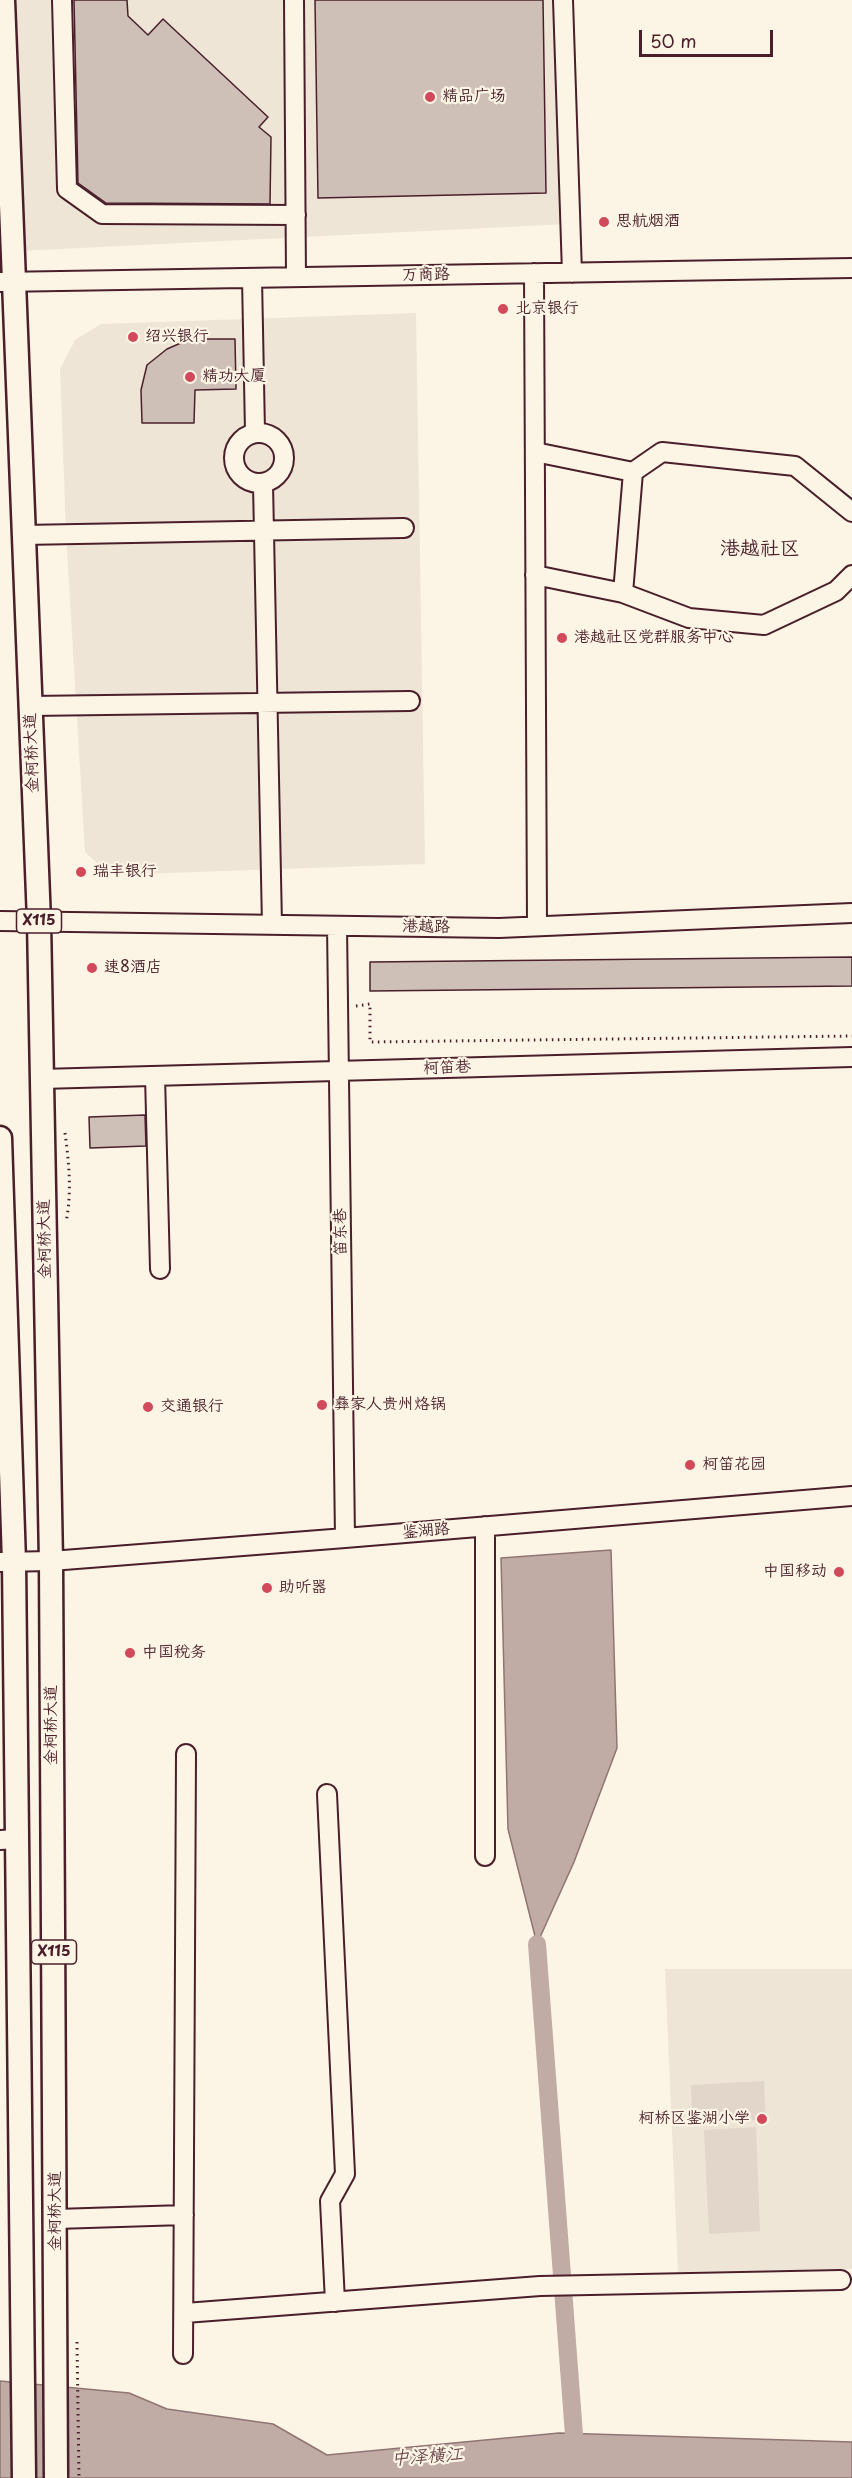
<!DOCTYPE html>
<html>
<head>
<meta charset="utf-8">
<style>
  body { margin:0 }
  #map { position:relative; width:852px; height:2478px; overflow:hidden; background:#fcf5e5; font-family:"Playpen Sans",sans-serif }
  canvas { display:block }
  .scale { position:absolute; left:639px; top:30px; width:134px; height:27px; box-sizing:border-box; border:3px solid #4a1f2b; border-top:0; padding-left:8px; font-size:18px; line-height:21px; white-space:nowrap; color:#4a1f2b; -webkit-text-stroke:4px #fcf5e5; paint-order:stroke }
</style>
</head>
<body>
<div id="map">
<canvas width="852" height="2478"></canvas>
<div class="scale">50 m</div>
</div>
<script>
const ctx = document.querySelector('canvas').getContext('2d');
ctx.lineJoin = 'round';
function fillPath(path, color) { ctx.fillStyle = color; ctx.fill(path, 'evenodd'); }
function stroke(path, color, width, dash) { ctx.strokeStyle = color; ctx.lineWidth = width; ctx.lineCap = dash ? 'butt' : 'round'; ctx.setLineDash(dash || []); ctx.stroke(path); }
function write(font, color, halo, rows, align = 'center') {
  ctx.font = font + ' "Playpen Sans","LXGW WenKai TC",sans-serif'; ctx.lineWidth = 4.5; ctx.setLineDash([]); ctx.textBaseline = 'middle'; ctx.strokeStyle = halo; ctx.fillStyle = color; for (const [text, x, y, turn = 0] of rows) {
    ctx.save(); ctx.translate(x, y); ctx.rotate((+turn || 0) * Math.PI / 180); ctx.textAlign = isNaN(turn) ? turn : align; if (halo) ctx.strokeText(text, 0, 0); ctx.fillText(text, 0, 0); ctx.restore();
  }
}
fillPath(new Path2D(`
  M0,0H562L567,224L0,252Z
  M416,313L425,864L110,875L85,852L66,533L60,369L75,340L101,324Z
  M665,1969H852V2269L678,2272Z`), '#eee5d7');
fillPath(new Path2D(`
  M764,2081L766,2120L692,2123L691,2085Z
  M756,2127L760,2231L709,2234L704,2130Z`), '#e2d5ca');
const water = new Path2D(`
  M611,1550L617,1748L574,1862L537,1944L508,1829L501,1558Z
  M0,2381L129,2393L167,2409L273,2424L327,2455L559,2433L852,2442V2478H0Z`);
fillPath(water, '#c0aca5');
stroke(water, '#917474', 1.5);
stroke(new Path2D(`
  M537,1944L575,2448`), '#c0aca5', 18);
const building = new Path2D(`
  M74,0H127L128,16L148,35L163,19L268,117L259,127L271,137L270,204L106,203L78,183Z
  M315,0H543L546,193L318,198Z
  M190,339H235L236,389L195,390L194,423H142L141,390L147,365L167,349Z
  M852,957V986L370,991V962Z
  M145,1115L146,1146L90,1148L89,1117Z`);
fillPath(building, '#cfc0b7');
stroke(building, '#4a1f2b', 1.5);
const minor = new Path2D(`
  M62,0L67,189L102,214L296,215
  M294,0L296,277
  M563,0L572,273
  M534,273L537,926
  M252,278L255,432
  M0,282L852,268
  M234 458a25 25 0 1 1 50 0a25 25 0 1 1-50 0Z
  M535,452L633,472L662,452L795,466L852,512
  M263,484L272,925
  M23,535L404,528
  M535,575L623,593L689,618L764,625L836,591L852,575
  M623,593L633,472
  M30,706L410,701
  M0,921L499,928L852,913
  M337,926L345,1538
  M155,1076L160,1269
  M41,1079L852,1057
  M0,1562L51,1561L345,1538L852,1496
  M327,1794L345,2174L330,2201L335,2302
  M0,1840L17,1839
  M485,1856V1526
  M56,2219L184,2215
  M185,2313L540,2286L841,2280
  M183,2354L186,1754`);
const major = new Path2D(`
  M3,0L39,921L51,1561L56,2478
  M0,1138L14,1562L24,2478`);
stroke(minor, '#4a1f2b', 22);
stroke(major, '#4a1f2b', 27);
stroke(new Path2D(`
  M356,1006L370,1004V1042L852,1036
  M65,1133C69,1162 72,1193 66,1222
  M77,2342L79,2478`), '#4a1f2b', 3, [1.5, 4.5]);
stroke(minor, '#fcf5e5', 18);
stroke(major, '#fcf5e5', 22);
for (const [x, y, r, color] of [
  [430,97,6,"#d1495b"],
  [604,222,6,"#d1495b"],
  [503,309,6,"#d1495b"],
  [133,337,6,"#d1495b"],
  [190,377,6,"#d1495b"],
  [562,638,6,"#d1495b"],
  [81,872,6,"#d1495b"],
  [92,968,6,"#d1495b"],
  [322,1405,6,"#d1495b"],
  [148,1407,6,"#d1495b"],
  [690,1465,6,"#d1495b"],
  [839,1572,6,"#d1495b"],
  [267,1588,6,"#d1495b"],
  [130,1653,6,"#d1495b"],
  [762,2119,6,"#d1495b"]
]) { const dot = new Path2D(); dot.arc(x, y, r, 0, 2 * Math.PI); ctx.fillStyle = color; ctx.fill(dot); stroke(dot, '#fcf5e5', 2); }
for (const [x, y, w] of [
  [39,921,45],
  [54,1952,45]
]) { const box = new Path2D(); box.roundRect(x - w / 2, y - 12, w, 24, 4.5); ctx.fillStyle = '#fcf5e5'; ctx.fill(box); stroke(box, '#4a1f2b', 1.5); }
write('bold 15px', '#4a1f2b', null, [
  ["X115",39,921],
  ["X115",54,1952]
]);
write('16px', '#4a1f2b', '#fcf5e5', [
  ["精品广场",442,97],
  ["思航烟酒",616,222],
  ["北京银行",515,309],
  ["绍兴银行",145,337],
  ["精功大厦",202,377],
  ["港越社区党群服务中心",574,638],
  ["瑞丰银行",93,872],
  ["速8酒店",104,968],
  ["彝家人贵州烙锅",334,1405],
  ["交通银行",160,1407],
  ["柯笛花园",702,1465],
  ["中国移动",827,1572,"right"],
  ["助听器",279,1588],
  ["中国税务",142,1653],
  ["柯桥区鉴湖小学",750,2119,"right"]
], 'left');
write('16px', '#4a1f2b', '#fcf5e5', [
  ["万商路",426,275,-1],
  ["金柯桥大道",32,753,-92],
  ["港越路",426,927,1],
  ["柯笛巷",447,1068,-2],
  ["笛东巷",341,1232,-91],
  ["金柯桥大道",45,1239,-91],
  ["鉴湖路",426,1531,-5],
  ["金柯桥大道",52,1725,-90],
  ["金柯桥大道",56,2211,-90]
]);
write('italic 18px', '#6d4950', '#fcf5e5', [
  ["中泽横江",427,2457,-4]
]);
write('20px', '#4a1f2b', '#fcf5e5', [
  ["港越社区",760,549]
]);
</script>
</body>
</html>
